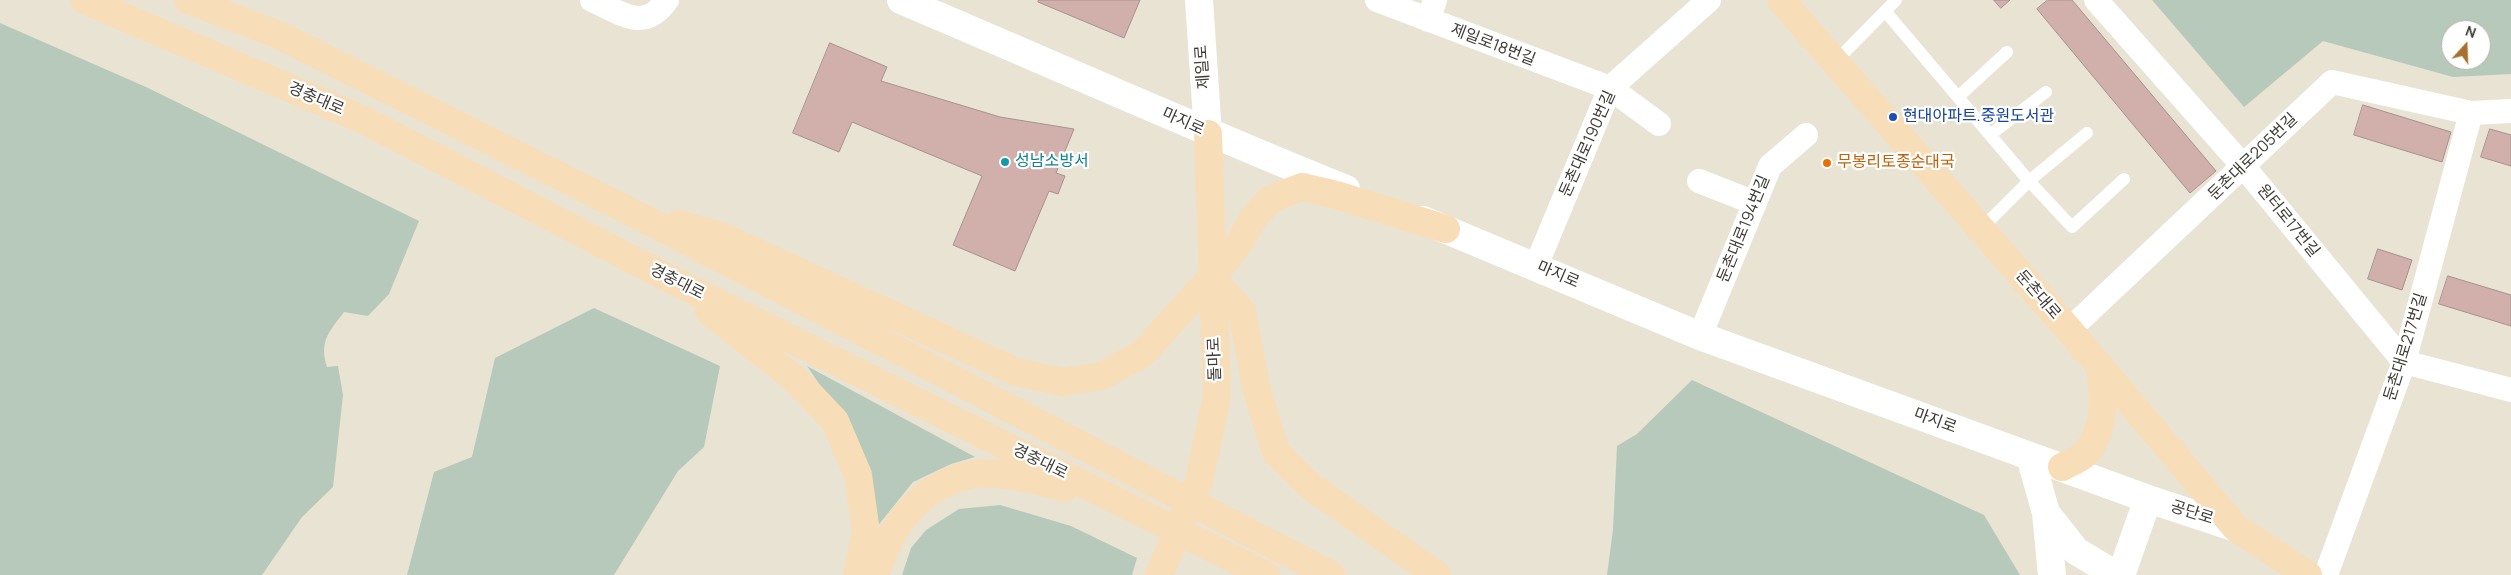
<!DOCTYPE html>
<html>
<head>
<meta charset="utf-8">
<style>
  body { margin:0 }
  #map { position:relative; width:2511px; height:575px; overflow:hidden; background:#e9e3d3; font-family:Manrope,sans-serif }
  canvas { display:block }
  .north { position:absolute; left:2441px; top:20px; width:50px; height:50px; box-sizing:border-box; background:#fff; border:1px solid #b1b1ae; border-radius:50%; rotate:20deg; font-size:14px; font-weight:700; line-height:20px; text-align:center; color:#3d3b35 }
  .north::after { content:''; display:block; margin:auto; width:18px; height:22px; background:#a8702d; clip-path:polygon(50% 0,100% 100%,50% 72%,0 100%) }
</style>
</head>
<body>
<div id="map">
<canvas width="2511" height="575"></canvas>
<div class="north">N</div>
</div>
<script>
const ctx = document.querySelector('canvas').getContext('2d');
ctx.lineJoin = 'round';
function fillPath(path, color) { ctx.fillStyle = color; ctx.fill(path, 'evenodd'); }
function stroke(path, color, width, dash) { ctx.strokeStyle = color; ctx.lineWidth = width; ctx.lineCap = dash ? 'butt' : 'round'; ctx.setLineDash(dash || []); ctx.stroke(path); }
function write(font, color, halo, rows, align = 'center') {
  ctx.font = font + ' Manrope,"Noto Sans KR",sans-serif'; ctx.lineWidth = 4.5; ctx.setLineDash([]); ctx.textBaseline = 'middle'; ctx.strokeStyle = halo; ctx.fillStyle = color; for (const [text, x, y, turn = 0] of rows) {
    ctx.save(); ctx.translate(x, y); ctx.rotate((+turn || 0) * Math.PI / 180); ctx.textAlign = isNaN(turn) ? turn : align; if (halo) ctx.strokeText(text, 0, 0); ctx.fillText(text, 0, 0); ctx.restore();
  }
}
fillPath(new Path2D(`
  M2152,0H2511V74L2453,77L2323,41L2244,107ZM2451,30H2481V60H2451Z
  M0,23L146,87L419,221L389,294L368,316L344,312C329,332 319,341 327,367L338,366L343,395L333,487L302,517L262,575H0Z
  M594,308L720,366L704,447L678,471L614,575H407L434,472L472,457L495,358Z
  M807,366L975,457L951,464L913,482L872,533L847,425Z
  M1692,380L1984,515L2020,575H1607L1613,530L1617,446L1637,434Z
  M1000,505L1071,526L1137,558L1132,575H902L911,548L926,530L959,509Z`), '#b7c9ba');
const building = new Path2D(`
  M1039,0H1140L1124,38L1038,2Z
  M1994,0H2010L2001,8Z
  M2048,0H2072L2216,171L2190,193L2037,9Z
  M830,43L887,67L881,81L1000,117L1074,129L1056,173L1065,176L1058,194L1049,191L1015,271L953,245L982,176L852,122L839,152L793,133Z
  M2363,105L2451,132L2442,162L2354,135Z
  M2490,129L2511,135V166L2481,157Z
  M2378,249L2412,260L2402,290L2368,279Z
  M2448,276L2511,295V326L2439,304Z`);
fillPath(building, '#d1afab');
stroke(building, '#a59290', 1);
stroke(new Path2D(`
  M1885,11L2029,181L1981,229
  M1835,62L1896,0
  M1958,97L2007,52
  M2087,133L2029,181L2072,227L2124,179
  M1990,135L2046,92`), '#fff', 12);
stroke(new Path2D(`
  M592,0C622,13 644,33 667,0
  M1377,0L1610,88L1659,124
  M2096,0L2244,167L2404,362L2511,390
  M1428,20L1435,0
  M1699,181L1755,203
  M1536,266L1610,88L1709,0
  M2069,330L2332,82L2471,113L2511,111
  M1700,336L1770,166L1806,135
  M2326,575L2404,362L2471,113`), '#fff', 24);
stroke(new Path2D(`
  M901,0C1050,63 1197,129 1346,189
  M1199,0L1208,134
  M1423,220L1700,336L2148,499L2236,528
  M2030,456L2046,513L2076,551L2116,575
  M2046,513L2052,575
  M2121,575L2148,499`), '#fff', 28);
stroke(new Path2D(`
  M84,0L364,120L664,276L1266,575
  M188,0L281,36L631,212L1331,575
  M1781,0L2069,330L2236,528L2308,575
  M678,224L721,236L1016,372L1063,382L1102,376L1142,354L1212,277L1238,245L1253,218L1271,199L1302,187L1336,195L1446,229
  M1212,277L1242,312L1257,391L1276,452L1310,486L1437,575
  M709,311L795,379L835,421L858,475L866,532L857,575
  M2062,467C2069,463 2081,459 2086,453C2106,430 2104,396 2100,368
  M875,575C891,525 920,484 974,474C999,470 1040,481 1065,488
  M1159,575L1199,482L1217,395L1208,134`), '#f8ddb9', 28);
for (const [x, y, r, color] of [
  [1893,117,5,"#1a4fb4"],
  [1005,162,5,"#0f9aa8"],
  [1827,163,5,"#e8710a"]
]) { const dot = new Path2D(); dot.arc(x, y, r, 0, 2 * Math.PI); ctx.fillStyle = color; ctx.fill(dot); stroke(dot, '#fff', 2); }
write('16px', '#3d3b35', '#fff', [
  ["제일로18번길",1493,45,21],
  ["제일로",1203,67,-94],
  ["경충대로",316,99,23],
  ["마지로",1183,122,24],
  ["둔촌대로190번길",1588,144,-66],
  ["둔촌대로205번길",2253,157,-44],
  ["원터로17번길",2288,221,51],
  ["둔촌대로194번길",1744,229,-68],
  ["마지로",1558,275,23],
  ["경충대로",677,282,27],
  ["둔촌대로",2038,295,49],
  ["둔촌대로217번길",2406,347,-73],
  ["돌마로",1215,359,-92],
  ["마지로",1935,421,20],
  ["경충대로",1040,462,26],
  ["공단로",2192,513,18]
]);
write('16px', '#164399', '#fff', [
  ["현대아파트.중원도서관",1903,117]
], 'left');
write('16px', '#0d838f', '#fff', [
  ["성남소방서",1015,162]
], 'left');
write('16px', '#c56008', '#fff', [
  ["무봉리토종순대국",1837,163]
], 'left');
</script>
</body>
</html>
